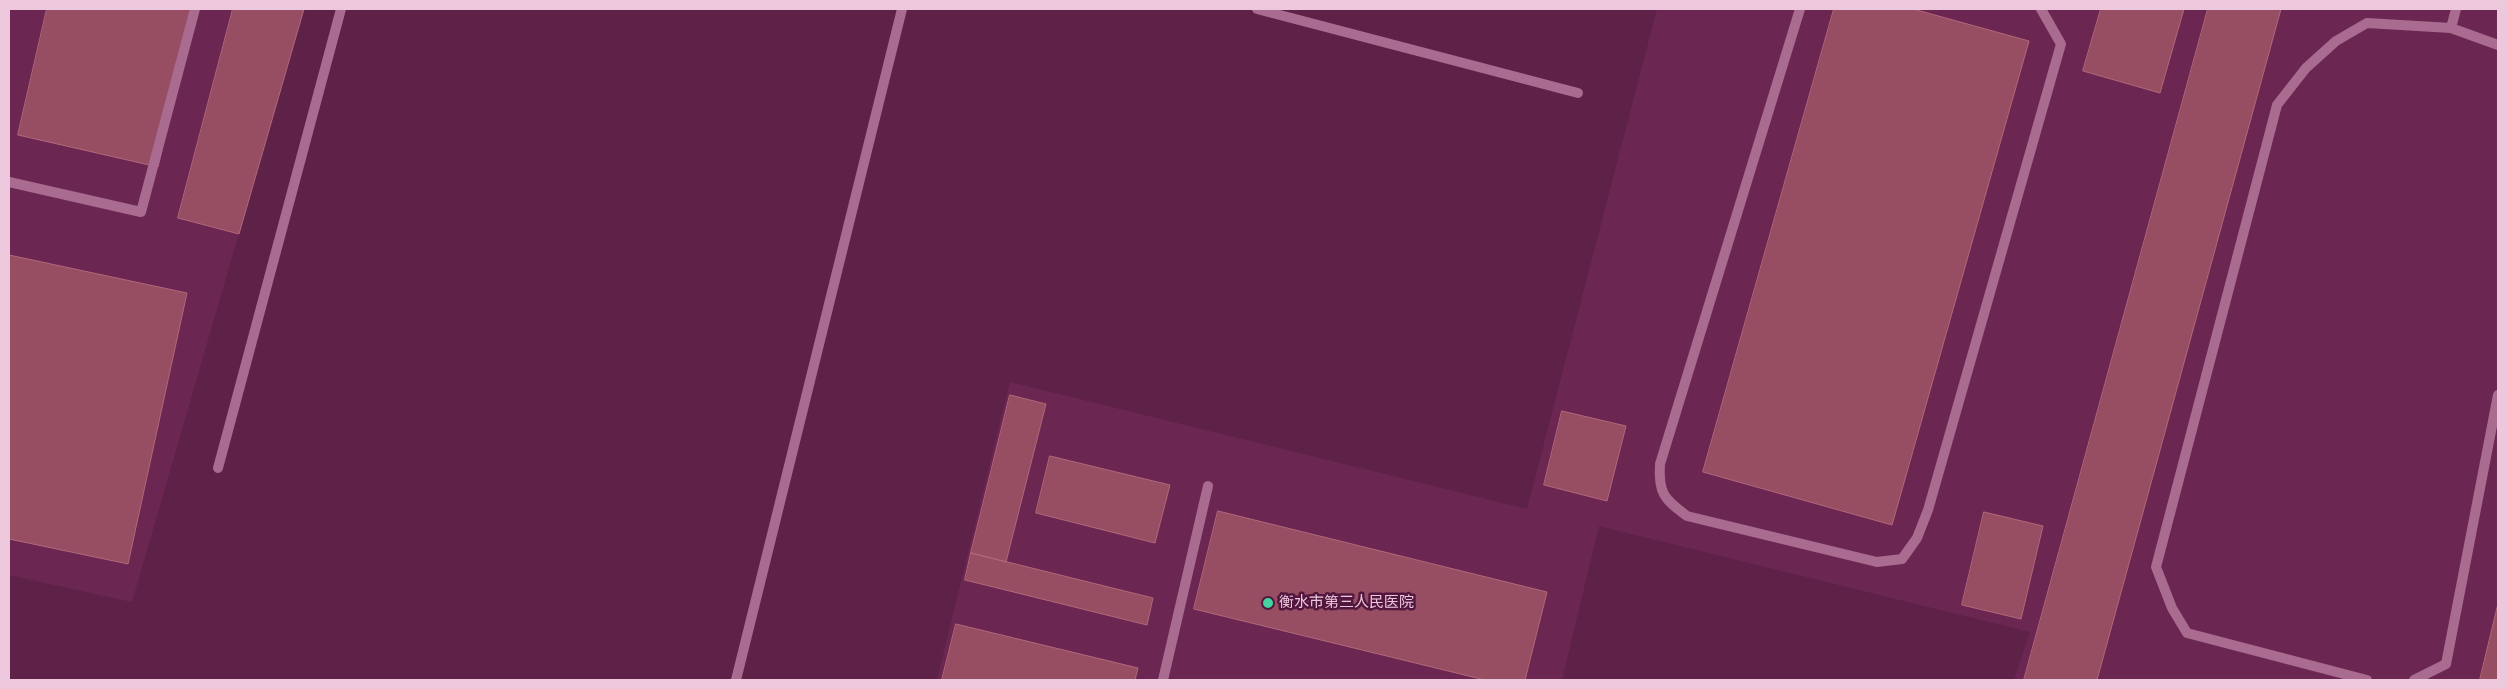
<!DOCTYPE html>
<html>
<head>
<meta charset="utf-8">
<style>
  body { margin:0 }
  #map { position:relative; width:2507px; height:689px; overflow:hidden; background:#5e2248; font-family:"Roboto Condensed",sans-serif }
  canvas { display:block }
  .frame { position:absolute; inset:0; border:10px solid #edc7dc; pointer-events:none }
</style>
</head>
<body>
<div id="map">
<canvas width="2507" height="689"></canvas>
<div class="frame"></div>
</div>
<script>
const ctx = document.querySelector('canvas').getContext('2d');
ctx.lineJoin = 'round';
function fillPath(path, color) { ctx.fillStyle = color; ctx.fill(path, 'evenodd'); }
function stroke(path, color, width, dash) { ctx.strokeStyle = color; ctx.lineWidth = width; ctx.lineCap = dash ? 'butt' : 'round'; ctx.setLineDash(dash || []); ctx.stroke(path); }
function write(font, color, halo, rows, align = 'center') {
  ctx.font = font + ' "Roboto Condensed","Noto Sans SC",sans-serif'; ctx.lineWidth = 5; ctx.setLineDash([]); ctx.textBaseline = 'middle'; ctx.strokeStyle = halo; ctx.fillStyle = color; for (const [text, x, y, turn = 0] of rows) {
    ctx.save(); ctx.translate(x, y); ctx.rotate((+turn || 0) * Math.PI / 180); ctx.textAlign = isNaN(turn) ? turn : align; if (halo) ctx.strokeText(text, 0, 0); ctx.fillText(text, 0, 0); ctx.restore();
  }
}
fillPath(new Path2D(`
  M9,9H304L132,602L9,575Z
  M1657,9H2498V680H2014L2030,632L1599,526L1562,680H937L1010,382L1527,509Z`), '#6b2752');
const building = new Path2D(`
  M47,9H195L158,167L18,135Z
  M233,9H304L239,234L178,218Z
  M1834,9H1913L2029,41L1892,525L1703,472Z
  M2101,9H2184L2160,93L2083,71Z
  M2208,9H2281L2097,680H2024Z
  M9,255L187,293L128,564L9,539Z
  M1010,395L1046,404L1006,562L971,553Z
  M1562,411L1626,426L1607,501L1544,485Z
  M1050,456L1170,485L1155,543L1036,513Z
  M1218,511L1547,592L1525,680H1485L1194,609Z
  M1984,512L2043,526L2021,619L1962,605Z
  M971,553L1153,598L1147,625L965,580Z
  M2498,604V680H2480Z
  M956,624L1138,668L1135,680H942Z`);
fillPath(building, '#974e62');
stroke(building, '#b3677a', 1);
stroke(new Path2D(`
  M1800,9L1660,464C1658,493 1664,499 1687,516L1877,562L1902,559L1917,538L1928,510L2061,44L2041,9
  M2451,28L2456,9
  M9,182L141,212L195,9
  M1163,680L1208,486
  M2367,680L2187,633L2172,608L2156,567L2277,105L2306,68L2336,41L2367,23L2451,28L2498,45
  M2414,680L2446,664L2498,395`), '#aa6b90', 10);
stroke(new Path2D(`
  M1257,9L1578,93
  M218,468L341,9
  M736,680L902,9`), '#aa6b90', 10);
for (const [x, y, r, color] of [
  [1268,603,6,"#45d49f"]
]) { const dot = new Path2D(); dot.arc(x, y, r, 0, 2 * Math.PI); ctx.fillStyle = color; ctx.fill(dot); stroke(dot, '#52173e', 2); }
write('15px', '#edc7dc', '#52173e', [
  ["衡水市第三人民医院",1279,603]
], 'left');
</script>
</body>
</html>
